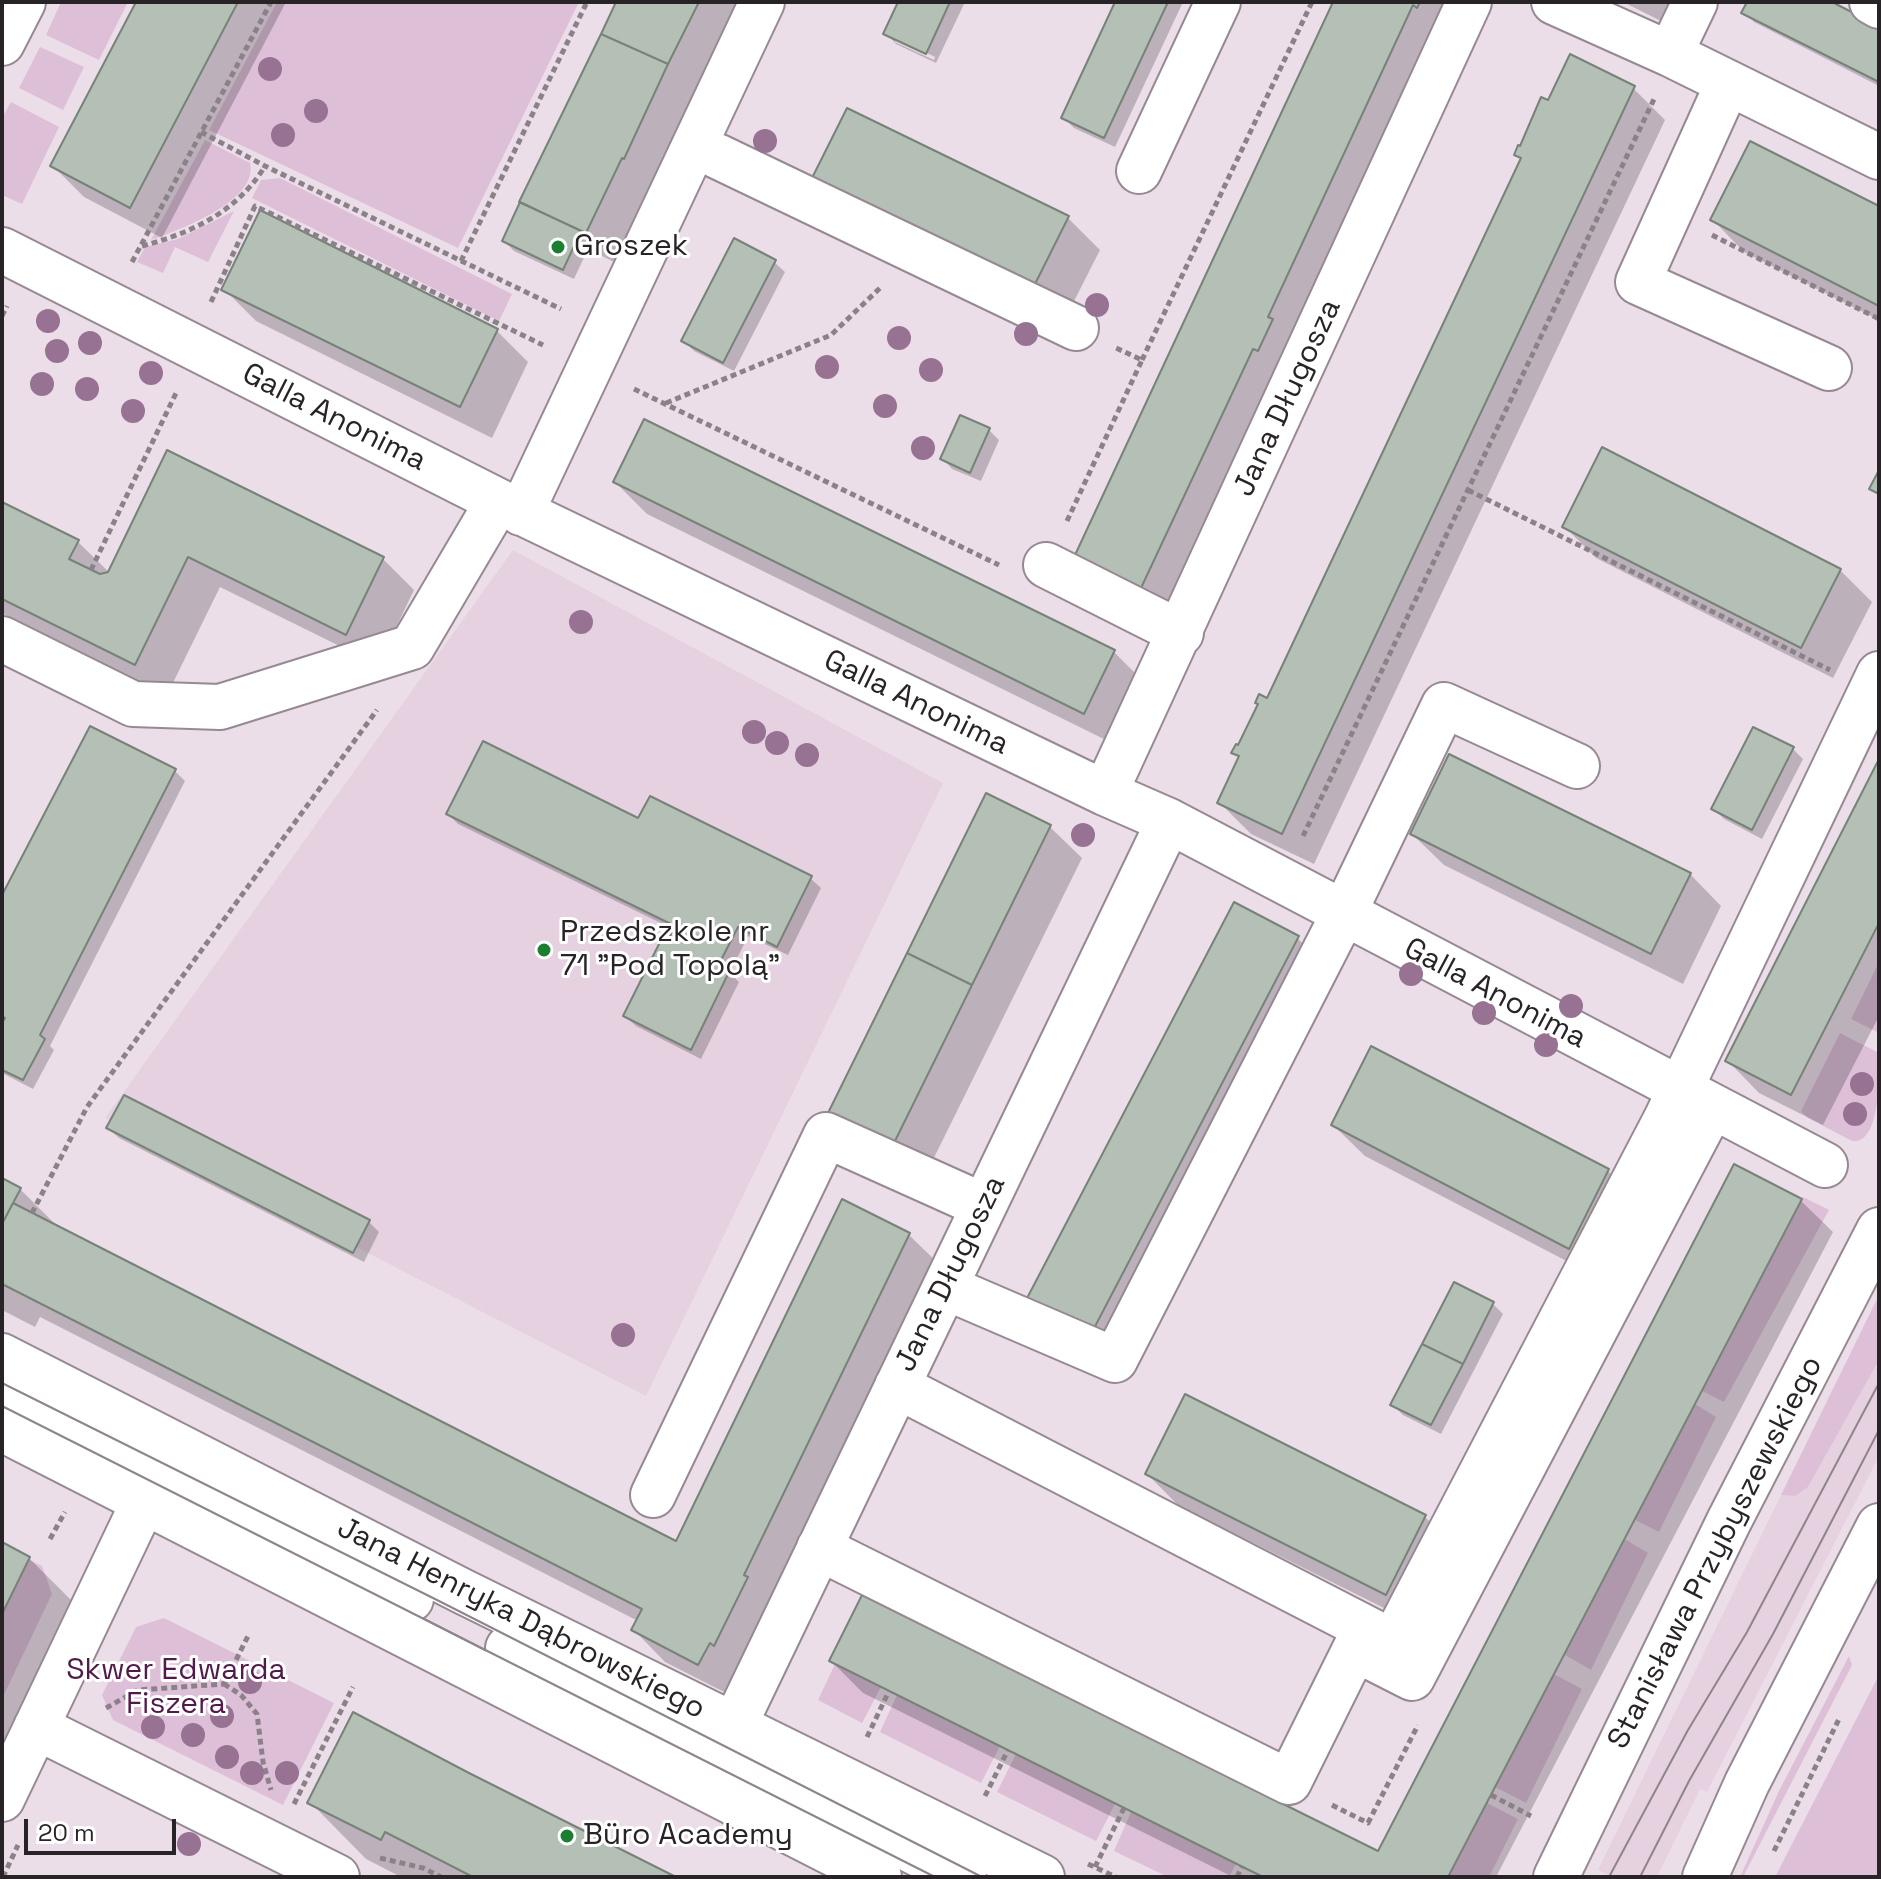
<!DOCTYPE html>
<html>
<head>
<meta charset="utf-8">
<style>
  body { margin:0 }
  #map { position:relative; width:1881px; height:1879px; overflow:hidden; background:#ecdee9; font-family:"Space Grotesk",sans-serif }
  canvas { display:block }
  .frame { position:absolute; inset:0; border:4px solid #282327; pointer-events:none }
  .scale { position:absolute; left:24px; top:1819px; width:152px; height:36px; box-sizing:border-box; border:4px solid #282327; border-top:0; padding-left:10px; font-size:24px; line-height:28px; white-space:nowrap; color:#282327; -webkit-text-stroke:6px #fff; paint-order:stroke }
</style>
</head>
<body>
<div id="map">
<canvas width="1881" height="1879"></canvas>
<div class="frame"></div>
<div class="scale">20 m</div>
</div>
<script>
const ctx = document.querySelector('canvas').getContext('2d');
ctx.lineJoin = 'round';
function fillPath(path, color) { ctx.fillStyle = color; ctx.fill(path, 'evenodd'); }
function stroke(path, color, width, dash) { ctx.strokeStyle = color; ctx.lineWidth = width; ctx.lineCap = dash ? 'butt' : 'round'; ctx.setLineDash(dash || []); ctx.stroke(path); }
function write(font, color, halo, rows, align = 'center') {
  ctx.font = font + ' "Space Grotesk",sans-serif'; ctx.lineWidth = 6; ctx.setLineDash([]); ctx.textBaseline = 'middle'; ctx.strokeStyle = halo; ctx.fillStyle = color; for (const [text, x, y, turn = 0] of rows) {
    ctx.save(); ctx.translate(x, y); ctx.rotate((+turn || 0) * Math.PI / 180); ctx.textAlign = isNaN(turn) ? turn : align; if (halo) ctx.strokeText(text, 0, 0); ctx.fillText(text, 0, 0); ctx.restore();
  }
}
fillPath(new Path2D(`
  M513,550L943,783L646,1396L105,1118Z
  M1879,1360V1456L1707,1792L1700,1789L1657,1877H1612L1598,1870L1781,1495L1795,1496L1808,1487Z`), '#e5d1e0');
fillPath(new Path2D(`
  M61,2H128L99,60L46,35Z
  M277,2H579L458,248L209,130Z
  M40,47L84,67L63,110L19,88Z
  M11,102L59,127L22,204L2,195V118Z
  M205,140L250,163C259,201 179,230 151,240Z
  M280,178L512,294L499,321L252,198L261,180Z
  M234,211L208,262L175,247L163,273L137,262L145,247L178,239Z
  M1879,962V1033L1851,1019Z
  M1840,1033L1879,1053C1879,1075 1881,1145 1852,1141L1808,1118L1801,1111Z
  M1803,1197L1829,1210L1724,1402L1702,1391Z
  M1879,1295V1360L1808,1487L1795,1496L1781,1495Z
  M1695,1404L1716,1417L1659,1532L1635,1520Z
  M1625,1539L1648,1553L1591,1670L1565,1655Z
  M29,1560L42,1566L52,1594L2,1699V1614Z
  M164,1618L334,1703L283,1805L113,1720L102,1695L136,1627Z
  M1849,1656L1852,1665L1743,1877H1740L1779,1791Z
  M835,1664L881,1687L862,1723L818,1700Z
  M1554,1674L1582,1689L1526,1803L1495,1787Z
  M1879,1675V1877H1775Z
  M897,1695L1000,1746L981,1783L880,1732Z
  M1016,1754L1115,1804L1096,1841L997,1792Z
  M1487,1803L1518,1819L1489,1877H1448Z
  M1131,1812L1233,1862L1236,1864L1229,1877H1168L1114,1851Z`), '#ddbfd7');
fillPath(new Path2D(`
  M139,2H286L162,238L84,197L53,166Z
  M619,2H745L618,264L588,249L574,279L514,251L504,241Z
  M900,2H965L936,63L896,44L886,33ZM895,37L935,57L934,60L895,42Z
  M1117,2H1183L1115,147L1074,128L1063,117Z
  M1336,2H1461L1173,618L1110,587L1078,555Z
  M1623,2H1696L1681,31Z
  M1749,2H1827L1879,28V86L1754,22L1744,12Z
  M1633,88L1665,120L1314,864L1251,834L1219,802L1240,759L1234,752L1239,748L1268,700L1523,160L1517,154L1549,103Z
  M814,179L1068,218L1100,250L1065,319Z
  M1879,208V320L1744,252L1713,220Z
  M774,262L785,272L734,371L694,351L684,341Z
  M224,289L496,330L528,362L492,438L256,321Z
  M989,430L999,440L981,481L952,469L942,458Z
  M168,452L383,559L414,590L378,665L220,587L167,695L2,613V504L78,542L110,573Z
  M615,482L1114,652L1146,684L1116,745L647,514Z
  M1564,526L1840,570L1872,602L1833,678L1596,558Z
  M1793,749L1803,759L1762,839L1724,819L1714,809Z
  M1879,763V1016L1823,1125L1759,1093L1728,1061Z
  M175,771L185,781L50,1046L54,1050L33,1089L2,1073V1027L5,1022L2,1020V899Z
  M448,814L639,821L810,878L821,888L788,955L748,936L730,973L739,982L701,1059L636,1026L625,1016L675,930L458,824Z
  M1050,827L1082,858L925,1176L862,1145Z
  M1412,834L1690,874L1721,906L1683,984L1444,865Z
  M1297,938L1329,969L1122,1366L1059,1333Z
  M1372,1049L1608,1171L1640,1203L1601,1279L1365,1156L1333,1125Z
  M125,1098L369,1222L379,1232L364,1262L119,1138L108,1128Z
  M1735,1167L1801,1201L1833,1232L1496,1877H1233L863,1693L831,1661L1379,1854Z
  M2,1180L20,1189L59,1228L677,1543L909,1235L941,1266L730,1695L665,1662L634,1630L638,1621L40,1317L35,1327L2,1310Z
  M1493,1304L1503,1314L1441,1434L1403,1415L1393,1405Z
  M1147,1474L1424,1516L1456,1548L1418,1625L1179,1506Z
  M2,1545L29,1558L86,1615L2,1783Z
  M354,1714L674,1877H401L366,1859L310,1802Z`), '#0003');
const building = new Path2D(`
  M136,2H238L130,208L50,166Z
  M616,2H699L668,64L601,34Z
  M898,2H950L926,54L883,34Z
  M1115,2H1168L1104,138L1061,118Z
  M1333,2H1420L1417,8L1413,5L1268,317L1273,319L1258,351L1253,349L1141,588L1075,555Z
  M1747,2H1832L1879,26V82L1741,13Z
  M601,34L668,64L624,159L622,158L586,233L519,202Z
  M1570,54L1635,86L1282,834L1217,803L1239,756L1231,753L1236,744L1238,745L1258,704L1255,703L1259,694L1267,698L1521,158L1514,155L1518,145L1520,146L1541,97L1548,100Z
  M847,108L1069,216L1033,288L811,180Z
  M1750,141L1879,206V306L1710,220Z
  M520,202L581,231L563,270L502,241Z
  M260,210L498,329L460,407L221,290Z
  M734,238L776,260L723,363L681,341Z
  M960,415L990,428L970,473L940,459Z
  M644,419L1115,650L1084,714L613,482Z
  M1602,447L1841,569L1801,648L1562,527Z
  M167,450L384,557L346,635L188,557L135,665L2,599V502L79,540L69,559L100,574L108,572Z
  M1879,470V494L1869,489Z
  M90,726L176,769L40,1035L45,1039L23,1080L2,1070V1023L5,1018L2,1016V895Z
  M1753,727L1794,747L1752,830L1711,809Z
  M483,741L638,818L650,796L812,876L777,947L738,927L719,964L730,970L691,1050L623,1016L663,936L669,938L675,926L446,814Z
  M1449,754L1691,873L1651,954L1410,834Z
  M1879,759V923L1791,1095L1725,1061Z
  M986,793L1051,825L972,985L907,953Z
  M1234,902L1299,936L1090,1336L1025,1302Z
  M907,953L972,985L893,1145L828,1113Z
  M1371,1046L1609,1169L1569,1249L1331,1125Z
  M124,1095L370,1220L353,1253L106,1128Z
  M1734,1164L1802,1199L1448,1877H1263L829,1661L862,1595L1378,1851Z
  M2,1178L21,1188L2,1224Z
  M842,1199L910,1233L744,1575L748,1577L714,1646L710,1643L698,1665L631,1630L642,1609L2,1284V1224L13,1203L676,1541Z
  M1454,1282L1494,1302L1463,1364L1422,1344Z
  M1422,1344L1463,1364L1431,1425L1390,1405Z
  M1185,1394L1426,1515L1386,1595L1145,1474Z
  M2,1542L30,1557L2,1614Z
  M353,1712L469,1773L676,1877H473L385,1832L381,1840L307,1803Z`);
fillPath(building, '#b4c0b5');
stroke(building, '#778278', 2);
const minor = new Path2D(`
  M1554,2L1670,54L1695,2
  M1872,2L1879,6
  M2,43L23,2
  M1670,54L1879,157
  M1728,83L1638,282L1829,368
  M717,156L1076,328
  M1139,171L1218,2
  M2,250L498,501L1105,793L1169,821L1825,1165
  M521,513L762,2
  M1046,565L1181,633
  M2,639L133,704L220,707L412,647L498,501
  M1105,793L1469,2
  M945,1287L1115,1360L1343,915L1444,705L1577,766
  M2,1356L462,1591L1042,1877
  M897,1386L1393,1642L1666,1119L1879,674
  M2,1393L411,1599
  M2,1429L879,1877
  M653,1495L826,1135L984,1206
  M819,1548L1289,1782L1355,1649L1412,1678L1712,1107
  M508,1648L964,1877
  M734,1726L1169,821
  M36,1727L337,1877
  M2,1799L156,1476`);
const major = new Path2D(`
  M1556,1877L1729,1521L1879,1230
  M1705,1877L1747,1783L1879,1526`);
stroke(minor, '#968993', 48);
stroke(major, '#968993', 48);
stroke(new Path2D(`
  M201,132L265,166L561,309
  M1712,235L1879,319
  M142,246C192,233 238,211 265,166
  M461,261L587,2
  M132,262L271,2
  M211,302L255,206L543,345
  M2,316L7,306
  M1142,360L1312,2
  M634,389L999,565
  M666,403L831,335L880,288
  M1468,490L1830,670
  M1067,521L1142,360L1116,348
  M91,570L177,391
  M1303,836L1655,97
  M32,1213L87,1107L377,710
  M50,1539L65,1512
  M224,1684L241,1695L257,1714L263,1762L271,1790
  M106,1708L138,1690L224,1684L249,1634
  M867,1737L889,1691
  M1491,1795L1531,1816
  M985,1796L1008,1750
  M294,1804L353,1687
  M1332,1805L1368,1823L1418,1725
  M1774,1851L1840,1717
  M380,1858L423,1868L441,1877
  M1088,1864L1116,1877
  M1095,1867L1124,1808
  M3,1877L18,1845
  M1237,1877L1242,1867`), '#8b8189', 5, [6, 4]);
stroke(minor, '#fff', 44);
stroke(major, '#fff', 44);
stroke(new Path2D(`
  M2,1383L439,1601L982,1877
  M2,1406L935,1877
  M1609,1877L1688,1730L1747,1632L1879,1383
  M1640,1877L1689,1781L1773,1634L1879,1430`), '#8e858c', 2);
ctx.fillStyle = '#977292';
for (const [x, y] of [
  [270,69],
  [316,111],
  [283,135],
  [765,141],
  [1097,305],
  [48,321],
  [1026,334],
  [899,338],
  [90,343],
  [57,351],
  [827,367],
  [931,370],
  [151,373],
  [42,384],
  [87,389],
  [885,406],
  [133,411],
  [923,448],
  [581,622],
  [754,732],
  [777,743],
  [807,755],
  [1083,835],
  [1411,974],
  [1571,1006],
  [1484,1013],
  [1546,1045],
  [1862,1084],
  [1855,1114],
  [623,1335],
  [250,1682],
  [222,1716],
  [153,1727],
  [193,1735],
  [227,1757],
  [252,1773],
  [287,1773],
  [189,1844]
]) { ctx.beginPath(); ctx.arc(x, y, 12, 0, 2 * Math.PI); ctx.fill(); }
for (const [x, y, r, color] of [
  [558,247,8,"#1c7e31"],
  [544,950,8,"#1c7e31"],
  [567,1836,8,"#1c7e31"]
]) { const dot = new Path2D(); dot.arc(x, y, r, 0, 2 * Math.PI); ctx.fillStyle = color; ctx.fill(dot); stroke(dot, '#fff', 3); }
write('30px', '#282327', '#fff', [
  ["Groszek",574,247],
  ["Przedszkole nr",560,933],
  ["71 \"Pod Topolą\"",560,967],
  ["Büro Academy",583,1836]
], 'left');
write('30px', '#282327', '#fff', [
  ["Jana Długosza",1288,398,-65],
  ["Galla Anonima",334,418,27],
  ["Galla Anonima",916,703,26],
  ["Galla Anonima",1495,994,28],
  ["Jana Długosza",951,1274,-64],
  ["Stanisława Przybyszewskiego",1716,1553,-63],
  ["Jana Henryka Dąbrowskiego",521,1619,27]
]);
write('30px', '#511a4a', '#fff', [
  ["Skwer Edwarda",176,1671],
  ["Fiszera",176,1705]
]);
</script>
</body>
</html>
